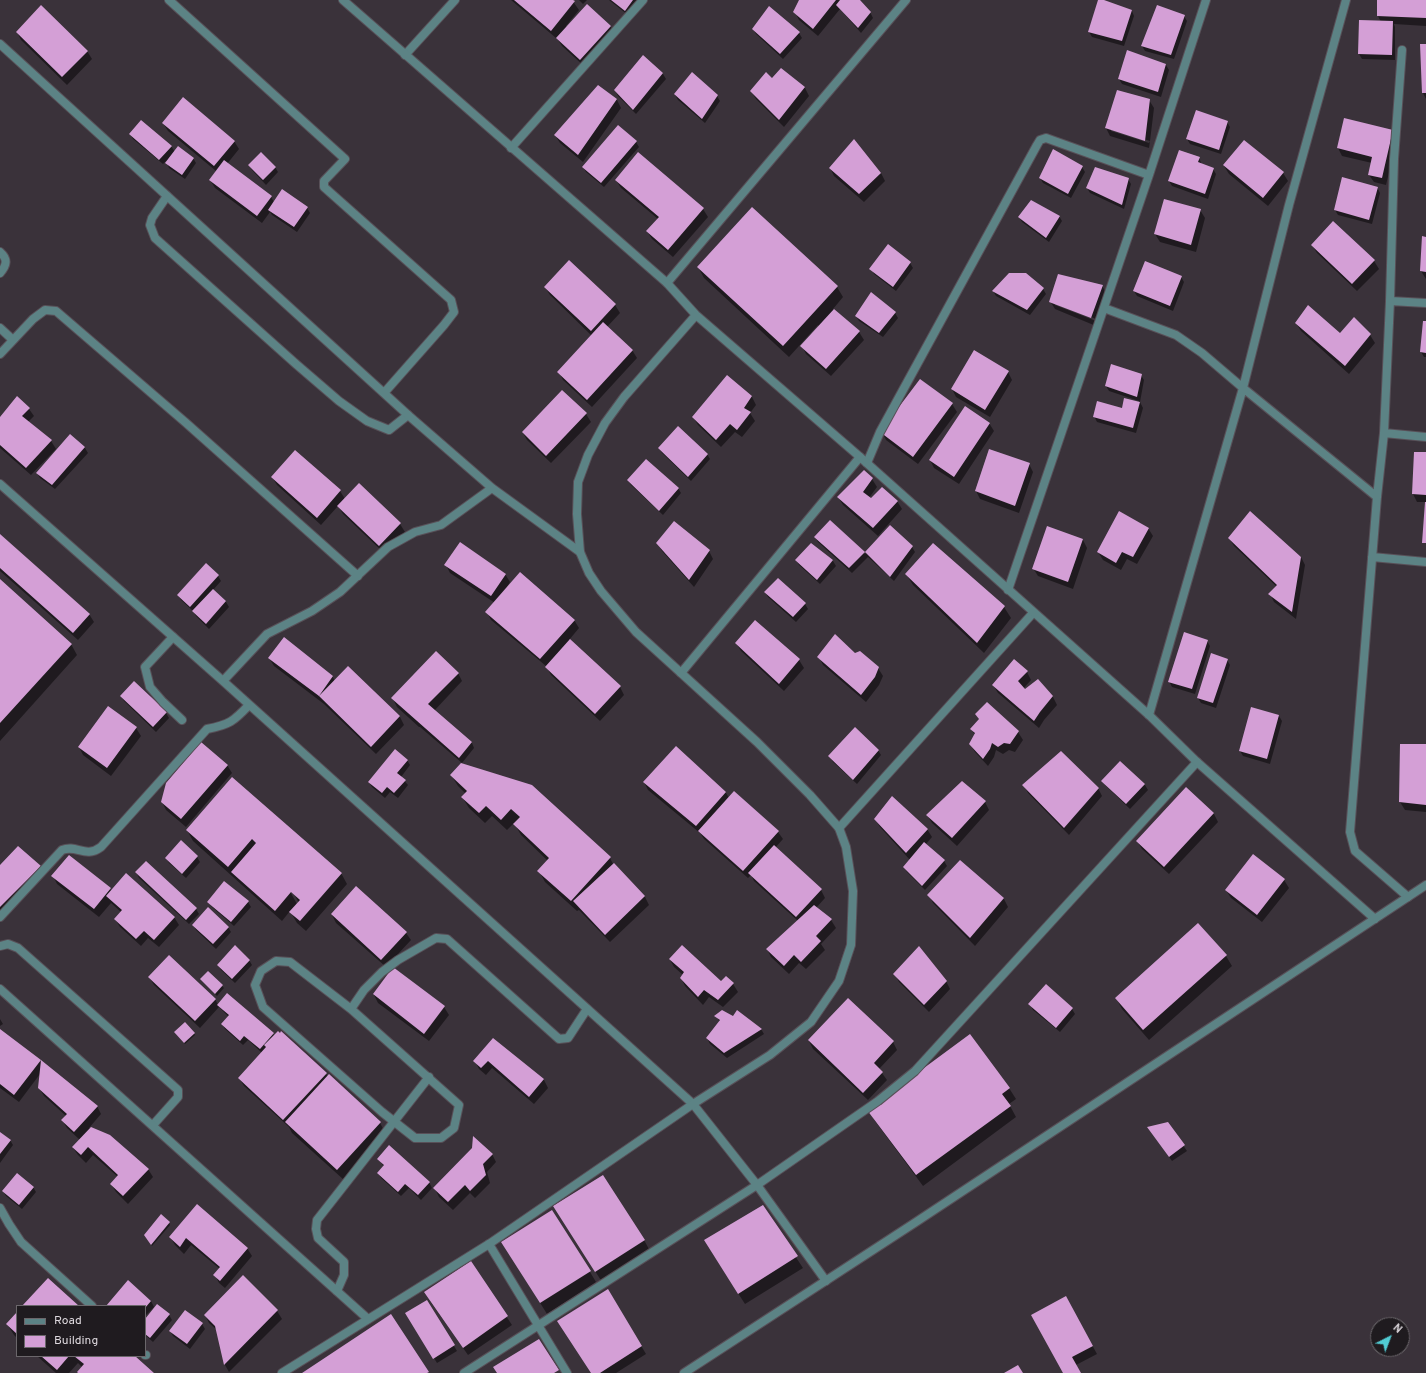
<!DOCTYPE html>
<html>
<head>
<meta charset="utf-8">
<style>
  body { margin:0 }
  #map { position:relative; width:1426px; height:1373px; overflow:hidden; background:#3a323a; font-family:Overpass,sans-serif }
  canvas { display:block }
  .legend { position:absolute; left:16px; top:1305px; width:130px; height:52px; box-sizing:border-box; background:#1f1b1f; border:1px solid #6b676b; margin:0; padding:5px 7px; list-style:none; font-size:12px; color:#ded9de }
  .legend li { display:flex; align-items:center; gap:8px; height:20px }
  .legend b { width:20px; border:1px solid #6b676b }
  .north { position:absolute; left:1370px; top:1317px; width:40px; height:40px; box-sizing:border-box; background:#1f1b1f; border:1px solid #6b676b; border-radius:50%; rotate:42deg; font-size:11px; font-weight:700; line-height:16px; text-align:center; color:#ded9de }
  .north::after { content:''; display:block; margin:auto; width:14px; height:18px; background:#51ccd4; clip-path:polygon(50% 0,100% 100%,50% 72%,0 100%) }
</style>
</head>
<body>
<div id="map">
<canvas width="1426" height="1373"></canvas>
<ul class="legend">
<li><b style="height:5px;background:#5c8385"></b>Road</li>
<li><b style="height:11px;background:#d49fd6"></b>Building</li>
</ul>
<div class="north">N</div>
</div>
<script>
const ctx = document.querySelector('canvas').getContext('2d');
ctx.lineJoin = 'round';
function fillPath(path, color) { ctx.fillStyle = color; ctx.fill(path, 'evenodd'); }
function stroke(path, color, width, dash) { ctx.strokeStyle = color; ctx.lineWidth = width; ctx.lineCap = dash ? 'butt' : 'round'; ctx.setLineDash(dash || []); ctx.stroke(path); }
fillPath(new Path2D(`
  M511,0H572L579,10L566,26L567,27L610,26L615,34L585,67L562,46L556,37V38Z
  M579,0H587L583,4Z
  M609,0H640L628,15Z
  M800,0H858L870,12L873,18L861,33L840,9L818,36L799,20L795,12Z
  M1099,0L1132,11L1134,16L1124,46L1092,37L1089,32Z
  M1378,0H1426V26L1394,24L1395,27V60L1362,59L1359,54L1381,22L1378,16Z
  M769,8L799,33L802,38L783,59L756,34L753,29Z
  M1184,16L1187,21L1174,59L1145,51L1142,46Z
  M17,32L87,51L92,59L67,85L21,40Z
  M1426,45V99L1423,93Z
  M1128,52L1166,65L1169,70L1161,97L1122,84L1119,79Z
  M643,56L663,74L666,79L636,114L618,96L615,90Z
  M781,70L805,88L809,96L784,127L756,99L751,91L772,80Z
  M598,86L617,100L621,108L583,162L560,143L555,135Z
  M675,95L717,96L720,101L705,123L678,100Z
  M1149,100L1154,108L1150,141L1111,129V131L1149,143L1150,141L1149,148L1110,136L1106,128Z
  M1345,119L1393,131L1397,139L1386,185L1374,182L1369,175L1372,163L1342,156L1338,148Z
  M1227,122L1230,127L1221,154L1190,144L1187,139Z
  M163,123L234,141L239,149L227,164L271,197L274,202L307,208L310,213L297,232L272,215L270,212L262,223L215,188L210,180L216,171L168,131Z
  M130,134L171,146L175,152L193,158L196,163L185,179L169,168L166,161L163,164L133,139Z
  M1244,141L1283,173L1288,181L1268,206L1229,174L1224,166Z
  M636,142L639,147L604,187L586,172L583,167Z
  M1199,158L1202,165L1213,169L1216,174L1208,199L1172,186L1169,181Z
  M249,165L275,167L278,172L266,185L252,170Z
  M1082,167L1085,172L1071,198L1043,183L1040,178Z
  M830,168L881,173L885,181L864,202L834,176Z
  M1128,179L1131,184L1124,209L1090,193L1087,188Z
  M616,180L703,209L708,217L673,257L652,239L647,231L658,219L621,188Z
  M1377,187L1380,193L1372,224L1338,215L1335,210Z
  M1200,210L1205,218L1196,252L1160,242L1155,234Z
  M1059,216L1062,221L1049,242L1022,222L1019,217Z
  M1426,238V279L1421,271Z
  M1312,245L1374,261L1379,269L1357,291L1317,253Z
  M888,246L910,263L913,268L896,291L874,274L871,269Z
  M569,262L615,305L620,313L607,327L632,350L637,358L592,407L563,380L559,372L592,336L550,295L545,287Z
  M698,267L837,287L843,297L833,309L859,332L864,340L831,376L806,354L802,346L819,326L818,325L789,357L704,278Z
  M1181,277L1184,282L1173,311L1137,296L1134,291Z
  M1102,286L1107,294L1096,326L1055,309L1050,301ZM1055,303L1096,319V321L1055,305Z
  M1043,289L1046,294L1030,315L996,296L993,291Z
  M895,313L898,318L883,337L859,321L856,316Z
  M1426,322V357H1424L1421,352Z
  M1296,323L1340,334L1370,335L1375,343L1349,374L1301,331Z
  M1008,372L1012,380L990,417L956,397L952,389Z
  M1141,375L1144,380L1140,402L1143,408L1136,433L1097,422L1094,416L1123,409L1139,402V401L1109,391L1106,386Z
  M727,376L752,397L756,405L750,413L755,421L742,437L735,432L721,447L698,425L693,417Z
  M921,380L952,404L957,412L918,464L886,440L882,432Z
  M29,409L34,416L28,422L51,441L56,449L31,475L0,448V419Z
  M586,414L591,422L551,463L527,440L523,433Z
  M989,423L994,431L959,484L934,468L930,460Z
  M70,436L85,448L88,453L55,489L40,478L37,473Z
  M659,448L707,454L710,459L691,481L662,453Z
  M1426,453V502H1417L1413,494Z
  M1029,464L1033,472L1019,513L980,499L976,491Z
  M272,477L340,491L345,499L400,524L405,532L384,553L343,514L338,506L321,525L277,485Z
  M872,479L877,487L869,498L871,500L897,501L902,509L878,536L843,505L838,497Z
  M628,480L678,488L681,493L663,515L631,485Z
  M830,521L865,554L890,526L912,547L915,552L894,581L868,557L852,573L818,542L815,537Z
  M1048,527L1083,540L1087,548L1073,589L1038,576L1033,568Z
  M1148,528L1153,536L1137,564L1127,559L1121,570L1103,560L1098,552Z
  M0,535L89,614L94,622L78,640L0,571Z
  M1229,538L1301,557L1305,565L1296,619L1274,602L1270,594L1277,587L1234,546Z
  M657,543L709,551L713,559L694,587L662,551Z
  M811,544L833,561L836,566L820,584L799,565L796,560Z
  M933,544L1004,607L1011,618L984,653L913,585L906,574Z
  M206,564L218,576L221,581L213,590L226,602L229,607L209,629L196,616L193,611L181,600L178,595Z
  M446,565L505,574L510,582L507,587L508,588L574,620L579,628L569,640L620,687L624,695L600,721L551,675L546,666L491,620L487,612L495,603L450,573Z
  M0,580L71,644L77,655L0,741Z
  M765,592L805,604L808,609L796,622L768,597Z
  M755,621L799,660L804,668L784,691L741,651L736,643Z
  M1207,641L1210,646L1195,694L1172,687L1169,681Z
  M855,655L878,668L883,676L879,685L866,702L823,665L819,657Z
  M269,658L332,676L335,681L348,667L400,717L404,725L376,754L324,704L274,666Z
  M1227,660L1230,665L1216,708L1201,703L1198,698Z
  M1027,672L1031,680L1023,689L1025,690L1038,680L1053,697L1057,705L1044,720L1039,728L998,693L993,685Z
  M458,673L462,681L434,711L472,743L474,748L462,763L420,727H419L397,707L393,699Z
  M121,696L166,713L169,718L156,732L124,701Z
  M108,707L136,728L141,736L111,776L83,755L79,747Z
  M976,714L1018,732L1023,740L1015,752L1009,750L1003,754L996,750L994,757L988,766L975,752L970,744L975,735L971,729L980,720Z
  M1279,716L1282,721L1270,764L1243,756L1240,751Z
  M1426,745V812L1405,810L1400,802Z
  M676,747L726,793L729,798L778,832L783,839L775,848L821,890L825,898L816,908L831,920L836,928L821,944L825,950L806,969L799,963L789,974L771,957L767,949L798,921L754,881L751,875L748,878L704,839L700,833L648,790L644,782Z
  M878,750L881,755L857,784L833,762L830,757Z
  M407,760L410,765L401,777L408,785L398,798L390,792L385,798L372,787L369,782Z
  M1120,762L1145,785L1148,790L1130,809L1106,786L1103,781Z
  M227,765L232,773L186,827L166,810L162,802Z
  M451,775L610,858L613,864L645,897L649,905L610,942L579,910L577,911L545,882L539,871L548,861L521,835L514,823L507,830L492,816L485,823L469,808L462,797L466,794L458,786Z
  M232,779L341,873L347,884L306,931L297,923L290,911L282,921L193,841L187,830ZM290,887L299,903L297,904L288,888Z
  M1024,785L1098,788L1102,796L1069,835L1028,793Z
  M1186,788L1214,814L1218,822L1169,874L1142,849L1137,841Z
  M985,802L989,810L957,846L932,823L927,815Z
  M875,819L927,829L932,837L926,844L944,861L947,866L925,890L907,872L904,867L910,860L880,827Z
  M181,842L197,857L200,862L186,878L169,863L166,858Z
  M69,856L112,891L174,917L179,925L159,947L148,938L141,946L120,927L115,919L121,912L111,903L99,917L57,884L53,876Z
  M1253,856L1284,880L1289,888L1262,922L1231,898L1226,890Z
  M960,861L1004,899L1008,907L975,946L933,903L929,895Z
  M0,866H40L45,874L5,914L0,909Z
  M136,872L196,909L199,914L189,924L139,878Z
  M209,902H248L251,907L234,926L212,907Z
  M332,915L406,933L411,940L386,967L336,923Z
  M193,925L228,927L231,932L216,949L196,930Z
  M1226,956L1232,966L1149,1040L1122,1009L1116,998Z
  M249,960L252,965L235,983L221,970L218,965Z
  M670,960L721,982L726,977L733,984L738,992L723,1007L709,997L703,1005L685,986L681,978L683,975L674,967Z
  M393,969L444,1007L449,1015L429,1041L378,1003L374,995Z
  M208,972L224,988L217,996L201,980Z
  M895,974L946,981L950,989L929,1012L899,982Z
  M149,977L215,999L218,1005L273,1033L274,1036L326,1074L328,1077L329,1076L380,1123L386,1134L344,1180L292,1133L289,1127L244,1086L239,1078L262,1053L248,1040L243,1045L225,1029L222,1024L229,1017L219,1007L200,1028L154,985Z
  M1030,1004L1072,1009L1075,1014L1060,1032L1033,1010Z
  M716,1016L733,1017L761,1029L764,1034L727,1058L710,1044L707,1038L720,1022Z
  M0,1019L3,1024L0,1026Z
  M0,1030L97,1106L101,1114L89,1128L110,1136L148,1169L153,1177L128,1204L116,1192L111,1184L118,1177L93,1155L86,1163L78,1155L73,1148L80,1140L67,1128L62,1120L66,1116L44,1096L39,1088L40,1074L19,1102L0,1088Z
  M194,1033L195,1035L185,1044L176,1034Z
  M493,1040L544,1080L548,1088L534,1104L492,1068L486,1075L479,1069L475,1061Z
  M809,1041L893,1042L897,1050L879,1069L887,1080L868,1100L813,1049Z
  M1009,1088L1016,1099L1009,1104L1016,1117L923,1186L875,1121L869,1110Z
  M1168,1123L1187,1151L1172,1161L1151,1132Z
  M0,1133L10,1140L13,1145L0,1163Z
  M492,1154L496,1162L487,1172L490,1183L475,1198L470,1193L453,1210L439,1197L435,1189Z
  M379,1159L429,1182L432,1188L421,1200L409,1188L401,1196L381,1178L378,1173L384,1167Z
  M33,1187L36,1192L22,1209L6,1196L3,1191Z
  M197,1206L247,1248L252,1256L225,1288L219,1283L215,1275L220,1269L191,1245L184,1254L175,1245L170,1237Z
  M762,1206L803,1268L745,1304L711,1251Z
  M561,1217L644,1240L650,1251L602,1282Z
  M169,1223L170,1225L152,1246L145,1235Z
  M509,1253L590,1272L596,1282L547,1314Z
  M470,1262L512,1325L468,1355L430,1301Z
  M243,1277L277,1311L282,1319L229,1372L225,1365L217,1330L209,1323L205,1315Z
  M128,1282L151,1301L154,1307L145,1316V1306H107Z
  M608,1290L646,1354L616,1373H591Z
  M1066,1298L1097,1354L1076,1365L1080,1373H1064Z
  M427,1301L457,1351L437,1363L407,1314Z
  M17,1314V1338L14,1335L7,1324Z
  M169,1315L172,1320L153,1342L145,1335V1321Z
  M202,1324L205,1329L190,1349L173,1336L170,1331Z
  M37,1356H133L152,1373H79L82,1367L78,1363L69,1373H56Z`), '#0007');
fillPath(new Path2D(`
  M514,0H573L575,1L551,31Z
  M611,0H633L625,11Z
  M799,0H836L813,29L793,12Z
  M840,0H860L871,12L858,28L836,5Z
  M1098,0H1104L1132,10L1122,41L1088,32Z
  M1377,0H1426V18L1377,16Z
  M587,4L611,26L580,60L556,38Z
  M41,5L88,51L62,77L16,32Z
  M1157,5L1185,15L1171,55L1141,46Z
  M769,6L800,32L780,54L752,29Z
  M1359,20L1393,21L1392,55L1358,54Z
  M1420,44H1426V93H1422Z
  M1127,50L1166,64L1158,92L1118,79Z
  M643,55L663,73L633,110L614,90Z
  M781,68L805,87L779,120L750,91L766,72L772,78Z
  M692,72L718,95L702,119L674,94Z
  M598,85L617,99L578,155L554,135Z
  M1117,90L1150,99L1145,141L1105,128Z
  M183,97L235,141L214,166L162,123Z
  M1196,110L1228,121L1219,150L1186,139Z
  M1344,118L1393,130L1382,178L1368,175L1372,157L1337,148Z
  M141,120L172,146L159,160L129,134Z
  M618,125L637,141L601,183L582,167Z
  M854,139L881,173L859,194L829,168Z
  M1244,140L1284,172L1263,198L1223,165Z
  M178,146L194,158L182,175L165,163Z
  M1053,149L1083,166L1068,194L1039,178Z
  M1179,150L1200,157L1198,162L1214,168L1205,194L1168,181Z
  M261,152L276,167L263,180L248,165Z
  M638,152L704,208L668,250L646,231L659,217L615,180Z
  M224,160L272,196L257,216L209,180Z
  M1095,167L1129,178L1122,205L1086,188Z
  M1342,177L1378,187L1369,220L1334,210Z
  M282,189L308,207L294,227L268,210Z
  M1164,199L1201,209L1191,245L1154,234Z
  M1031,200L1060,216L1046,238L1018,217Z
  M752,207L838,286L783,346L697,267Z
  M1333,221L1375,260L1352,284L1311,245Z
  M1422,236L1426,237V272L1420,271Z
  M888,244L911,262L893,287L869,269Z
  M569,260L616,304L591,331L544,287Z
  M1145,261L1182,276L1170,306L1133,291Z
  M1009,273H1026L1044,288L1027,310L992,291Z
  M1058,274L1103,285L1091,318L1049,302Z
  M871,292L896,312L879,333L855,316Z
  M1308,305L1340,333L1354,317L1371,334L1345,366L1295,323Z
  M834,309L860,331L826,369L800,346Z
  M1423,321H1426V353L1420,352Z
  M603,322L633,350L587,400L557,372Z
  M974,350L1009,371L985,410L951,389Z
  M1111,364L1142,374L1137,397L1105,386Z
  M727,375L752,396L744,408L751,412L737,430L730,424L716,440L692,417Z
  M920,379L953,403L913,457L880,432Z
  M562,390L587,413L546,456L522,432Z
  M17,396L30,408L22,416L52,440L26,468L0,445V417Z
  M1124,398L1140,402L1133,428L1093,417L1097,401L1122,408Z
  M965,406L990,423L954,477L929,460Z
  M678,426L708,454L688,477L658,448Z
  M70,434L85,447L52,485L36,473Z
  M989,449L1030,463L1015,506L975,491Z
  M295,450L341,490L317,518L271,477Z
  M1414,452H1426V495L1412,494Z
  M646,459L679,488L659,511L627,480Z
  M864,470L873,478L863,492L871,498L882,487L898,501L873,528L837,497Z
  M359,483L401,523L379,546L337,506Z
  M1425,502H1426V543H1422Z
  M1119,511L1149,528L1133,557L1122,552L1116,563L1097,552Z
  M1250,511L1301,557L1292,612L1268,594L1277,585L1228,538Z
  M830,520L865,552L849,568L814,537Z
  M674,521L710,550L689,580L656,543Z
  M890,525L913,546L890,577L865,552Z
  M1047,526L1083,539L1068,582L1032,569Z
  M0,534L90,614L73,633L0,568Z
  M460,542L506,574L491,596L444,565Z
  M811,543L833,560L817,580L795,560Z
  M933,543L1005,606L977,643L905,574Z
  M206,563L219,575L190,607L177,595Z
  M520,572L575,620L540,659L485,612Z
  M778,578L806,603L793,617L764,592Z
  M0,579L72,644L0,723Z
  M213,589L226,601L206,624L192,611Z
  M755,620L800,659L779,684L735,643Z
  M1184,632L1208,640L1192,689L1168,682Z
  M835,634L855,653L860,651L879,667L875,677L861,695L817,657Z
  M284,637L333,676L319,696L268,658Z
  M570,639L621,686L595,714L545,667Z
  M436,651L459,673L428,704L472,742L459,758L391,698Z
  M1211,653L1228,659L1213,703L1197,698Z
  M1014,659L1028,671L1018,681L1025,689L1038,679L1053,696L1040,712L1034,721L992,685Z
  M348,666L400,716L371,747L319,696Z
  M134,681L167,712L153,727L120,696Z
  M987,702L1019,731L1010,744L1004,743L998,747L992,743L990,749L983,759L969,744L975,733L970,729L979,719L975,714Z
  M108,706L137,727L107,768L78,747Z
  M1251,707L1279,715L1267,759L1239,751Z
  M855,727L879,750L853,780L828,756Z
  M201,742L228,765L181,819L161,802L166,783Z
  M1400,744H1426V805L1399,802Z
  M676,746L726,792L696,826L643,782Z
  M395,749L408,760L397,773L406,780L394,793L387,787L382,793L368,782Z
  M1061,751L1099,788L1064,828L1022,785Z
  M1120,761L1145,784L1126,804L1101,781Z
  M461,763L532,785L611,857L571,901L537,871L549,858L513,824L520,817L511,809L501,820L486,806L479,813L461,797L467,791L450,775Z
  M232,777L342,873L300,921L289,912L300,900L291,892L275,911L231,872L256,843L252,839L228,867L186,830Z
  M962,781L986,801L952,838L926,815Z
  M1186,787L1214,813L1164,867L1136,841Z
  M734,791L779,831L743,871L698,831Z
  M892,796L928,829L906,853L874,819Z
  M181,840L198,856L182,874L165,858Z
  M924,842L945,860L922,886L903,867Z
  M774,845L822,889L796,917L748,873Z
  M18,846L41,866L0,907V865Z
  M1253,854L1285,879L1257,915L1225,890Z
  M69,855L111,888L94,909L51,876Z
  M960,860L1004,898L970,938L927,895Z
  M146,861L197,908L186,920L135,872Z
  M614,863L645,896L605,935L573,901Z
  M126,873L175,917L154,940L144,931L136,939L114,919L122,910L106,896Z
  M224,881L249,901L231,922L207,902Z
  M356,886L407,932L381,960L331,914Z
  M814,905L832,919L816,936L821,941L801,962L794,955L784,966L766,949Z
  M208,907L229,927L213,944L192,925Z
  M1198,923L1227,955L1143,1030L1115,998Z
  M235,945L250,960L232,979L217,965Z
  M682,945L721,981L726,976L734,983L718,1000L704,990L698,997L680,978L684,972L669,959Z
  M919,946L947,981L924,1005L893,974Z
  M169,955L216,999L195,1021L148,977Z
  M393,967L445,1006L424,1034L373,994Z
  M208,971L223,985L215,994L200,979Z
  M1046,984L1073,1008L1056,1028L1028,1004Z
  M227,993L274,1033L260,1049L244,1036L240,1041L221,1024L229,1015L217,1005Z
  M848,998L894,1041L874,1063L883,1072L863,1093L808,1040Z
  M722,1010L733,1016L737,1010L762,1029L724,1053L706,1038L720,1020L714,1016Z
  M185,1022L195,1033L184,1043L174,1032Z
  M0,1029L41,1060L14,1095L0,1084Z
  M278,1031L280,1033L281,1031L327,1073L283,1120L238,1078L266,1047L264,1045Z
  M970,1034L1010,1088L1002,1094L1011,1106L916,1175L867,1110Z
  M493,1038L544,1079L529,1097L488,1061L481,1068L473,1061Z
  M41,1060L98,1106L74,1132L61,1120L67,1114L38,1088Z
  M329,1074L381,1122L337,1170L285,1122Z
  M1168,1122L1185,1145L1169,1157L1147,1127Z
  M91,1127L110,1135L149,1169L123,1196L110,1184L118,1175L88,1147L81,1155L72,1147Z
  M0,1132L11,1140L0,1154Z
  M473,1136L493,1154L483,1164L486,1175L470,1191L465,1185L448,1202L433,1188L472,1148Z
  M389,1145L430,1182L418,1195L405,1184L398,1192L377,1173L384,1165L377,1159Z
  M17,1173L34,1187L19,1205L2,1191Z
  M603,1175L645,1240L595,1272L553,1206Z
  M197,1204L248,1248L220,1281L213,1275L220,1267L186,1238L180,1247L169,1237Z
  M763,1205L798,1256L738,1294L704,1240Z
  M552,1210L591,1271L540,1303L501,1242Z
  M161,1214L170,1222L151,1245L144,1235Z
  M471,1261L508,1316L463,1348L424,1292Z
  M243,1275L278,1310L224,1365L215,1326L204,1315Z
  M48,1278L79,1306H22Z
  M128,1280L151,1301L145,1308V1306H106Z
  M608,1289L642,1346L600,1373H591L557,1321Z
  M1066,1296L1093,1346L1072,1357L1081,1373H1063L1031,1315Z
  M427,1300L455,1345L433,1359L405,1313Z
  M157,1304L170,1314L150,1338L145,1334V1319Z
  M185,1310L203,1323L187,1344L169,1331Z
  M17,1312V1334L6,1324Z
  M391,1314L429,1372L427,1373H302Z
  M539,1339L559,1370L554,1373H497L493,1367Z
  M41,1356H69L57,1370Z
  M74,1356H135L154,1373H78L77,1372L84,1364Z
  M1018,1365L1023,1373H1004Z`), '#d49fd6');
const service = new Path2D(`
  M167,196L152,218L150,225L155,238L296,364L339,401L367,421L389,430L408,415
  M173,637L145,667L150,687L163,702L182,720
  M0,946L8,944L18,948L178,1090V1097L153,1125
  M276,961L290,962L351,1009L459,1105L454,1128L441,1138H415L382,1112L263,1007L255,985L261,971Z
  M351,1009L364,990L382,972L398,960L436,938L447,939L559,1039L568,1038L587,1009
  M337,1291L344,1275V1262L318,1238L316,1229L317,1220L429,1077`);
const minor = new Path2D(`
  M169,0L345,159L324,181V187L451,300L454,312L444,325L384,393
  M0,44L408,415L492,488L580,552
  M1402,50L1394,159L1390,301L1384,433L1377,497L1350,832L1355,851L1408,897
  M405,55L455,0
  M511,148L643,0
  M0,252C8,259 7,265 0,273
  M667,283L906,0
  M1390,301L1426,303
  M1104,308L1176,335L1202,353L1243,388L1377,497
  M0,328L13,340
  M0,354L33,319L45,310L56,311L185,422L358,576
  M1384,433L1426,437
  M867,463L880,432L1037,145L1040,140L1046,138L1149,175
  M0,484L223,681L693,1104L757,1185L826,1281
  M1372,557L1426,562
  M1008,590L1149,175L1206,0
  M681,673L860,457
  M223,681L267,634L312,611L340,592L388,547L415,532L441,525L492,488
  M1149,715L1243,388L1289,205L1346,0
  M839,828L1033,613
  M0,917L62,850C77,844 85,859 101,847L207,729C229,725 234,721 249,705
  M0,989L368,1319
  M0,1208L9,1224L21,1242L92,1306
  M489,1244L567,1373
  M145,1355H146
  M464,1373L757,1185L878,1101L915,1071L1197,762`);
const tertiary = new Path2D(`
  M343,0L667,283L696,315L860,457L1149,715L1197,762L1375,919
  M282,1373L489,1244L693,1104L770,1055L811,1022L839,981L851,945L853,891L846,847L839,828L810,795L757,742L636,632L601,591L589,573L580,552L577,514L578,482L588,455L605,423L624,397L696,315
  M684,1373L916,1222L1426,885`);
stroke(service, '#585058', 10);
stroke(minor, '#585058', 10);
stroke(tertiary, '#585058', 10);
stroke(service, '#5c8385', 8);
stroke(minor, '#5c8385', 8);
stroke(tertiary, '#5c8385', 8);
</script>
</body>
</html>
